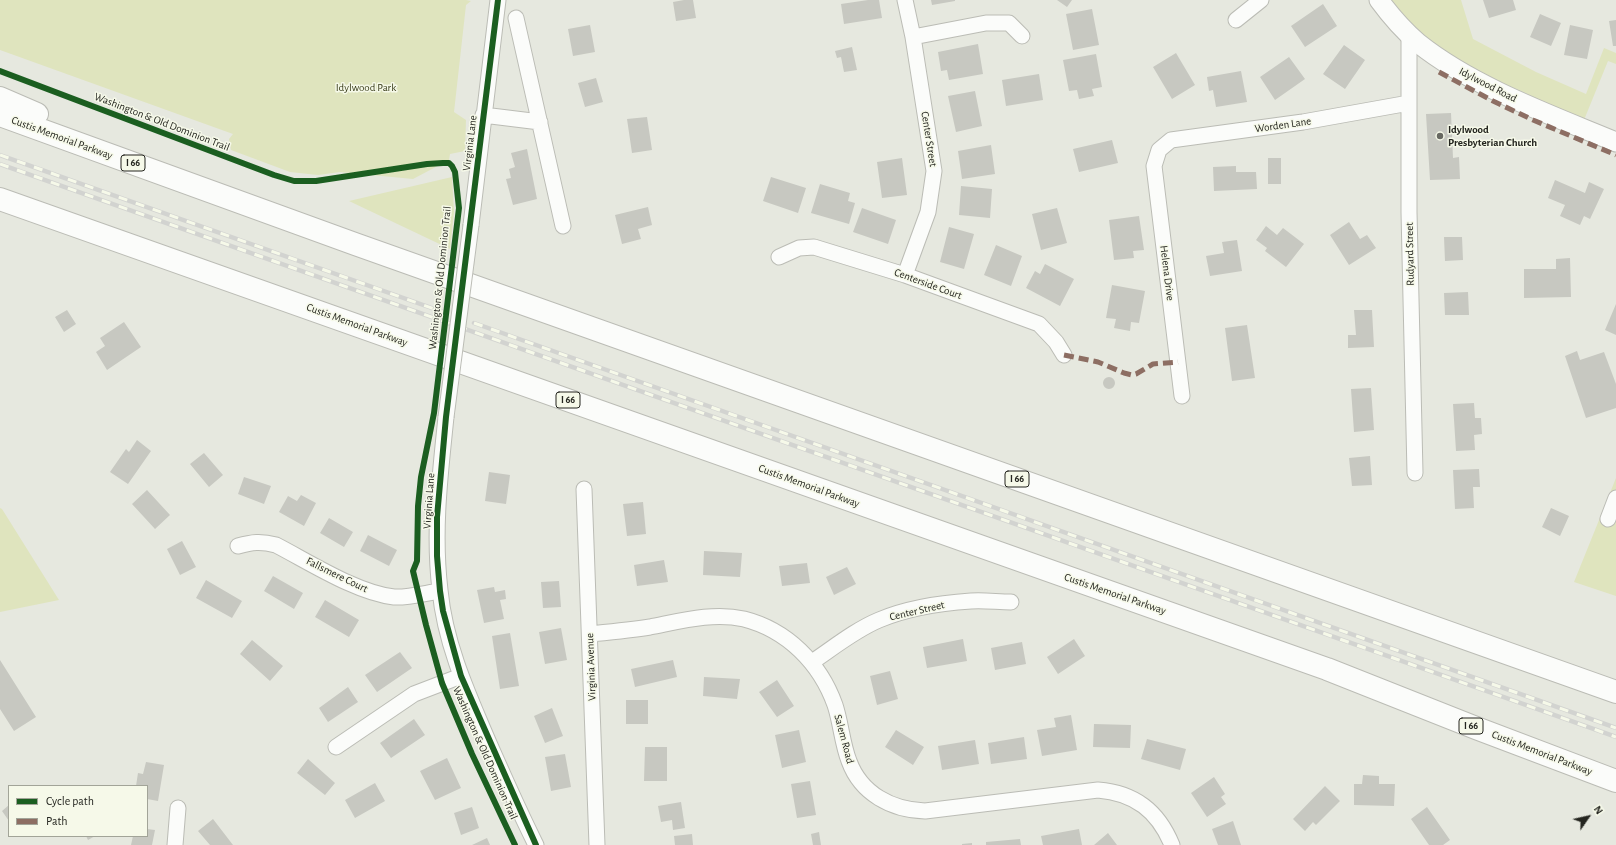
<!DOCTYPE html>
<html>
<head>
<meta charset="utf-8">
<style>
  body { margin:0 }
  #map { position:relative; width:1616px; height:845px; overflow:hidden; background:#e6e8df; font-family:"Alegreya Sans",sans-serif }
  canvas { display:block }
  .legend { position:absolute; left:8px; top:785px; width:140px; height:52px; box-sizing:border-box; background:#f6f9e9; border:1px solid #a2a498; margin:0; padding:5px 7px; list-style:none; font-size:12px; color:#24251f }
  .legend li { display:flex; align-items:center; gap:8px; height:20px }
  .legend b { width:20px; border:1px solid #a2a498 }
  .north { position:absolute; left:1568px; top:797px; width:40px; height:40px; -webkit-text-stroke:3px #f6f9e9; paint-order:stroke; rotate:56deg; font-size:11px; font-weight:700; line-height:16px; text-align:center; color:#24251f }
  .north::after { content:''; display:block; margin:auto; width:14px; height:18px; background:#24251f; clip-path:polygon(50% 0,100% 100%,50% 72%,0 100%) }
</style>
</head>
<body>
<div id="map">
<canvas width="1616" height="845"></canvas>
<ul class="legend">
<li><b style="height:5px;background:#1b5e20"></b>Cycle path</li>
<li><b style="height:5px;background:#8d6e63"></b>Path</li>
</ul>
<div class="north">N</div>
</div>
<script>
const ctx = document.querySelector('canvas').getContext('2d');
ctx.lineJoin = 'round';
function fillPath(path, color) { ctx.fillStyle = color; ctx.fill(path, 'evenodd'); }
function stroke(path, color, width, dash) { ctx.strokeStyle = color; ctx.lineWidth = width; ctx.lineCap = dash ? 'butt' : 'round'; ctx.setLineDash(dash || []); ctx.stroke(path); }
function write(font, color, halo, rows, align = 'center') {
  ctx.font = font + ' "Alegreya Sans",sans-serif'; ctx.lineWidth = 3; ctx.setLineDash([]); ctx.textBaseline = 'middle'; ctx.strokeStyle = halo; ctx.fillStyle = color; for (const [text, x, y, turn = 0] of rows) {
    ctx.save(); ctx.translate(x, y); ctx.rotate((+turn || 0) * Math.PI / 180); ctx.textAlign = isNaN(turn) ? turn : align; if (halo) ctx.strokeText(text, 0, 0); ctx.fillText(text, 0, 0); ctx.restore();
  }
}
fillPath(new Path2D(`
  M0,0H466L471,1L466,5L454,112L466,120L465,151L450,154L449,160L413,179L340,172L318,175L290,172L231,150L229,139L233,134L0,50Z
  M1390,0H1461L1473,39L1536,72L1586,94L1604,48L1616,53V64L1608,61L1584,120C1564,112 1544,102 1525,93C1471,69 1428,47 1390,0Z
  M452,177L454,212L450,249L349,201Z
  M1616,478V596L1574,582Z
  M0,508L2,509L59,600L0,612Z`), '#dfe4be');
fillPath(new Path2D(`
  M684,0H693L696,18L676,21L673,2Z
  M868,0H879L882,18L844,24L841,4Z
  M931,0H955V1L932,5Z
  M1057,0H1072L1067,7Z
  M1483,0H1513L1516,10L1489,18Z
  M1323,4L1337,26L1305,47L1291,26Z
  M1092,9L1099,45L1073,50L1066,14Z
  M1540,14L1561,23L1551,46L1530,37Z
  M1616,20V46H1613L1609,21Z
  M590,25L595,52L573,56L568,29Z
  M1570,25L1593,30L1587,59L1564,55Z
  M978,44L983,74L949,80L947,70L941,71L938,52Z
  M1344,45L1365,60L1345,89L1323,74Z
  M852,47L857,70L844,72L841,57L837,58L835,51Z
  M1176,53L1195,85L1172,99L1153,67Z
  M1096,54L1102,87L1092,89L1094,96L1079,99L1077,90L1069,91L1063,60Z
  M1289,57L1305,79L1275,100L1260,77Z
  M1241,71L1247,102L1216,107L1213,90L1209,91L1207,77Z
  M1039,74L1043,100L1006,106L1002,80Z
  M596,78L603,102L585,107L578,83Z
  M975,91L982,126L956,132L948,96Z
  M1451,113L1453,158L1459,157L1460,179L1430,180L1426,114Z
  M647,117L652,150L632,153L627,119Z
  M1112,140L1118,163L1079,172L1073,149Z
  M991,145L995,174L962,179L958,151Z
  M527,149L537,199L513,205L506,179L511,178L509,169L515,167L511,153Z
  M902,158L907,195L882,198L877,162Z
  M1268,158H1281V184H1268Z
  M1236,166V172H1256L1257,189L1214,191L1213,167Z
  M771,177L806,188L798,213L763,201Z
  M1555,180L1585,193L1589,182L1604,189L1590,219L1584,216L1580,225L1560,216L1565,205L1548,198Z
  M820,184L850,193L848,201L855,203L849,224L811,213Z
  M961,186L992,189L990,218L959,215Z
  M648,207L652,225L638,229L641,239L622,244L615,215Z
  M862,208L896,220L888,244L853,232Z
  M1057,208L1067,243L1041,250L1032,214Z
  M1139,216L1144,250L1133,251L1134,258L1114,260L1109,220Z
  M1349,222L1360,239L1367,235L1376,248L1349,265L1330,235Z
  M1266,226L1277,235L1283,228L1304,244L1286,267L1265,251L1267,248L1256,240Z
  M949,227L974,234L964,269L940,262Z
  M1444,237H1462L1463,260L1445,261Z
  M1237,240L1242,271L1210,276L1206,256L1224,253L1222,242Z
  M996,245L1022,256L1011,286L984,275Z
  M1570,258L1571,297L1524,298V269H1556V259Z
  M1045,264L1074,279L1060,306L1026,288L1035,271L1040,274Z
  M1112,285L1145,291L1139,323L1131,322L1130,331L1114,328L1116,319L1106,318Z
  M1468,292L1469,315H1445L1444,293Z
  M1616,304V335L1605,330Z
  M67,310L76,324L64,332L55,317Z
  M1354,310H1372L1374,347L1348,348V335H1356Z
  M124,322L141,347L107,370L96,352L105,346L100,338Z
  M1247,325L1255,378L1232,381L1225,328Z
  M1577,351L1580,360L1604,352L1616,384V408L1586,418L1565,356Z
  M1103 383a6 6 0 1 1 12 0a6 6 0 1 1-12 0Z
  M1371,388L1374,430L1354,432L1351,389Z
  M1474,403L1475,418H1481L1482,434L1474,435L1475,450L1456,451L1453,404Z
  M137,440L151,451L128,484L110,472L126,449L129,452Z
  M204,453L223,475L209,487L190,464Z
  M1370,456L1372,485L1352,486L1349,458Z
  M1479,469L1480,487H1473L1474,508L1455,509L1453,470Z
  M489,472L510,475L506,504L485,501Z
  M244,477L271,486L264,504L238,494Z
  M147,490L170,515L155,529L132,504Z
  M301,495L316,503L304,526L279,512L288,496L297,501Z
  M643,502L646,534L627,536L623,504Z
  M1551,508L1569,516L1560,536L1542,527Z
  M329,518L353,532L344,547L320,533Z
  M368,535L397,550L389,566L360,551Z
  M182,541L196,567L180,575L167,549Z
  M704,551L742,553L740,577L703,575Z
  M664,560L668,582L637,586L634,565Z
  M807,563L810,583L782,586L779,566Z
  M847,567L856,584L834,595L826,577Z
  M273,576L303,593L294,609L264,591Z
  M206,580L242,601L232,618L196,598Z
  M559,581L561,607L543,608L541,582Z
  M494,587L495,592L505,590L506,599L500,600L504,619L484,623L477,590Z
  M325,600L359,620L349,637L315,617Z
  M561,628L567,660L545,664L539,632Z
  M510,633L519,686L500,689L492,636Z
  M963,639L967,661L927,668L923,647Z
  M1074,639L1085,656L1058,674L1047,657Z
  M252,640L283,666L270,681L240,654Z
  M1022,642L1026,664L995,670L991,648Z
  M400,652L412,668L377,692L365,675Z
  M0,660L36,717L14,731L0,709Z
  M673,660L677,677L635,687L631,669Z
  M890,671L898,699L877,705L870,676Z
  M704,677L740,679L737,699L703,696Z
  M777,680L794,706L777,717L759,692Z
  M348,687L358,702L328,722L319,708Z
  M626,700H648V724H626Z
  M552,708L563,736L545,743L534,716Z
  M1071,715L1077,750L1042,756L1037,730L1056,727L1054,718Z
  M414,719L425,735L391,758L380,743Z
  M1094,724L1131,725L1130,748L1093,747Z
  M799,730L806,762L782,768L775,735Z
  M896,730L924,747L913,765L885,747Z
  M1024,737L1027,759L991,764L988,743Z
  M1147,739L1186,749L1180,770L1141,759Z
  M975,740L979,764L942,770L938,746Z
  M645,747H667V781H644Z
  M565,754L571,787L551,791L545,757Z
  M447,758L461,788L435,800L420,771Z
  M308,759L335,783L325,795L297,773Z
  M146,762L164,765L158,801L147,799V786H136L138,773L143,774Z
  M1363,775L1379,776V784H1395L1394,806L1354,805V784H1362Z
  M1214,777L1225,794L1221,797L1226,804L1207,817L1191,793Z
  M810,781L816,815L797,818L791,784Z
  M375,783L385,801L355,818L345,800Z
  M1325,786L1340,801L1316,825L1313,822L1305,831L1293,819Z
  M681,802L685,828L673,830L672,820L661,822L658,806Z
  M9,805V821L2,811Z
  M472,807L479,828L461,835L454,813Z
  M1427,807L1450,840L1443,845H1429L1411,819Z
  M213,819L233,845H210L198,831Z
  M1233,821L1241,845H1218L1212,829Z
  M147,829L155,830L152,845H131L133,836H147Z
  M1079,829L1082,845H1043L1041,836Z
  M819,832L821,845H813L811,834Z
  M1108,833L1117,845H1094Z
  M692,834L693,845H675L674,836Z
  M86,836H95L88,840Z
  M487,838L490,845H472Z
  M1020,839L1021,845H986V842Z
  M972,843V845H962V844Z`), '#c7c8c1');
const minor = new Path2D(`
  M516,18L563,226
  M1236,20L1261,0
  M1409,35V212L1415,473
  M913,37L986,23H1009L1022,36
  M483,115L540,122
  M471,225L498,0
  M779,257L799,248L814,247L905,275L1039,324L1056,342L1064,355
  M905,275L928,212L934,171L913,37L905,0
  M1182,396L1154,166L1159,150L1171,140L1303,122L1409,103
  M446,417C440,476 433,531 440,590C445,644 468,694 489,743C504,777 519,811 536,845
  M584,489L597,845
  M1608,519L1616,498
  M238,546C252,542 261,541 276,545C309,562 357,593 394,597C407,598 426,593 440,591
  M590,634C610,632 631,630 650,627C681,621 713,612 744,619C787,630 820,663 835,705C841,723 842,743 849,761C861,794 892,810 925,811L1098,790C1135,793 1158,811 1172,845
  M812,662C833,648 855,630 879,620C907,608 941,603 971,601C984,600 998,602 1011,602
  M336,747L414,694L461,676
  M175,845L178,808`);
const major = new Path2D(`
  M1379,0C1390,15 1403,30 1418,43C1473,87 1551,115 1616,142`);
const highway = new Path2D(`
  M0,98L37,114
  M0,115L355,244L1616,692
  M0,199L1327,669L1476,728L1616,781`);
stroke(minor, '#bbbcb5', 17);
stroke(major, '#bbbcb5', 21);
stroke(highway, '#bbbcb5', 24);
stroke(minor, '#fbfcfa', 15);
stroke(major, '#fbfcfa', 19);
stroke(highway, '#fbfcfa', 22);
const rail = new Path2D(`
  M0,155L443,312
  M0,164L1616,737
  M474,323L1616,728`);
stroke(rail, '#d2d3d0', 4.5);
stroke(rail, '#f6f9e9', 3, [9]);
const minorBridge = new Path2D(`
  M446,417L471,225`);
stroke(minorBridge, '#bbbcb5', 17, []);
stroke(minorBridge, '#fbfcfa', 15);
stroke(new Path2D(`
  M1439,72L1493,101L1533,120L1616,155
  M1064,355L1098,362L1124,373L1132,375L1136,374L1153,364L1178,362`), '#8d6e63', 5, [10, 5]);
stroke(new Path2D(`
  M498,0L446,417L437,517V556L440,591L443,611L461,676L536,845
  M0,71L274,175L294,181H316L427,164L443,163H449L452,166L455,172L459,208L434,413L421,477L418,506L417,561L413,571L426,625L442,683L472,754L515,845`), '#1b5e20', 6);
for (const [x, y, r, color] of [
  [1440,136,4,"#686962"]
]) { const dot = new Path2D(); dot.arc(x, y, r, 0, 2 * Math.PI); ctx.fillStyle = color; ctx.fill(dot); stroke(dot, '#f6f9e9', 1.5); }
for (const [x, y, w] of [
  [133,163,24],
  [568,400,24],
  [1017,479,24],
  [1471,726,24]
]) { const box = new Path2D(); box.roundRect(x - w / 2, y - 8, w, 16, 3); ctx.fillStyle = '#f6f9e9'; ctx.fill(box); stroke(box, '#24251f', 1); }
write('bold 10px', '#24251f', null, [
  ["I 66",133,163],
  ["I 66",568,400],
  ["I 66",1017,479],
  ["I 66",1471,726]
]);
write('11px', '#24251f', '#f6f9e9', [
  ["Idylwood Road",1488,85,27],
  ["Washington & Old Dominion Trail",162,122,21],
  ["Worden Lane",1283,125,-8],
  ["Custis Memorial Parkway",62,138,20],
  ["Center Street",929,139,81],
  ["Virginia Lane",470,143,-83],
  ["Rudyard Street",1410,254,-91],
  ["Helena Drive",1167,273,83],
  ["Washington & Old Dominion Trail",440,278,-84],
  ["Centerside Court",928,284,20],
  ["Custis Memorial Parkway",357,325,20],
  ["Custis Memorial Parkway",809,486,20],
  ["Virginia Lane",429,501,-86],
  ["Fallsmere Court",337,575,26],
  ["Custis Memorial Parkway",1115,594,19],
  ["Center Street",917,611,-13],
  ["Virginia Avenue",591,667,-92],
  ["Salem Road",844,739,75],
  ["Washington & Old Dominion Trail",485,753,66],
  ["Custis Memorial Parkway",1542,753,21]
]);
write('11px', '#373b18', '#f6f9e9', [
  ["Idylwood Park",366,88]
]);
write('bold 11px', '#24251f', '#f6f9e9', [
  ["Idylwood",1448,130],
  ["Presbyterian Church",1448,143]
], 'left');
</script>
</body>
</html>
